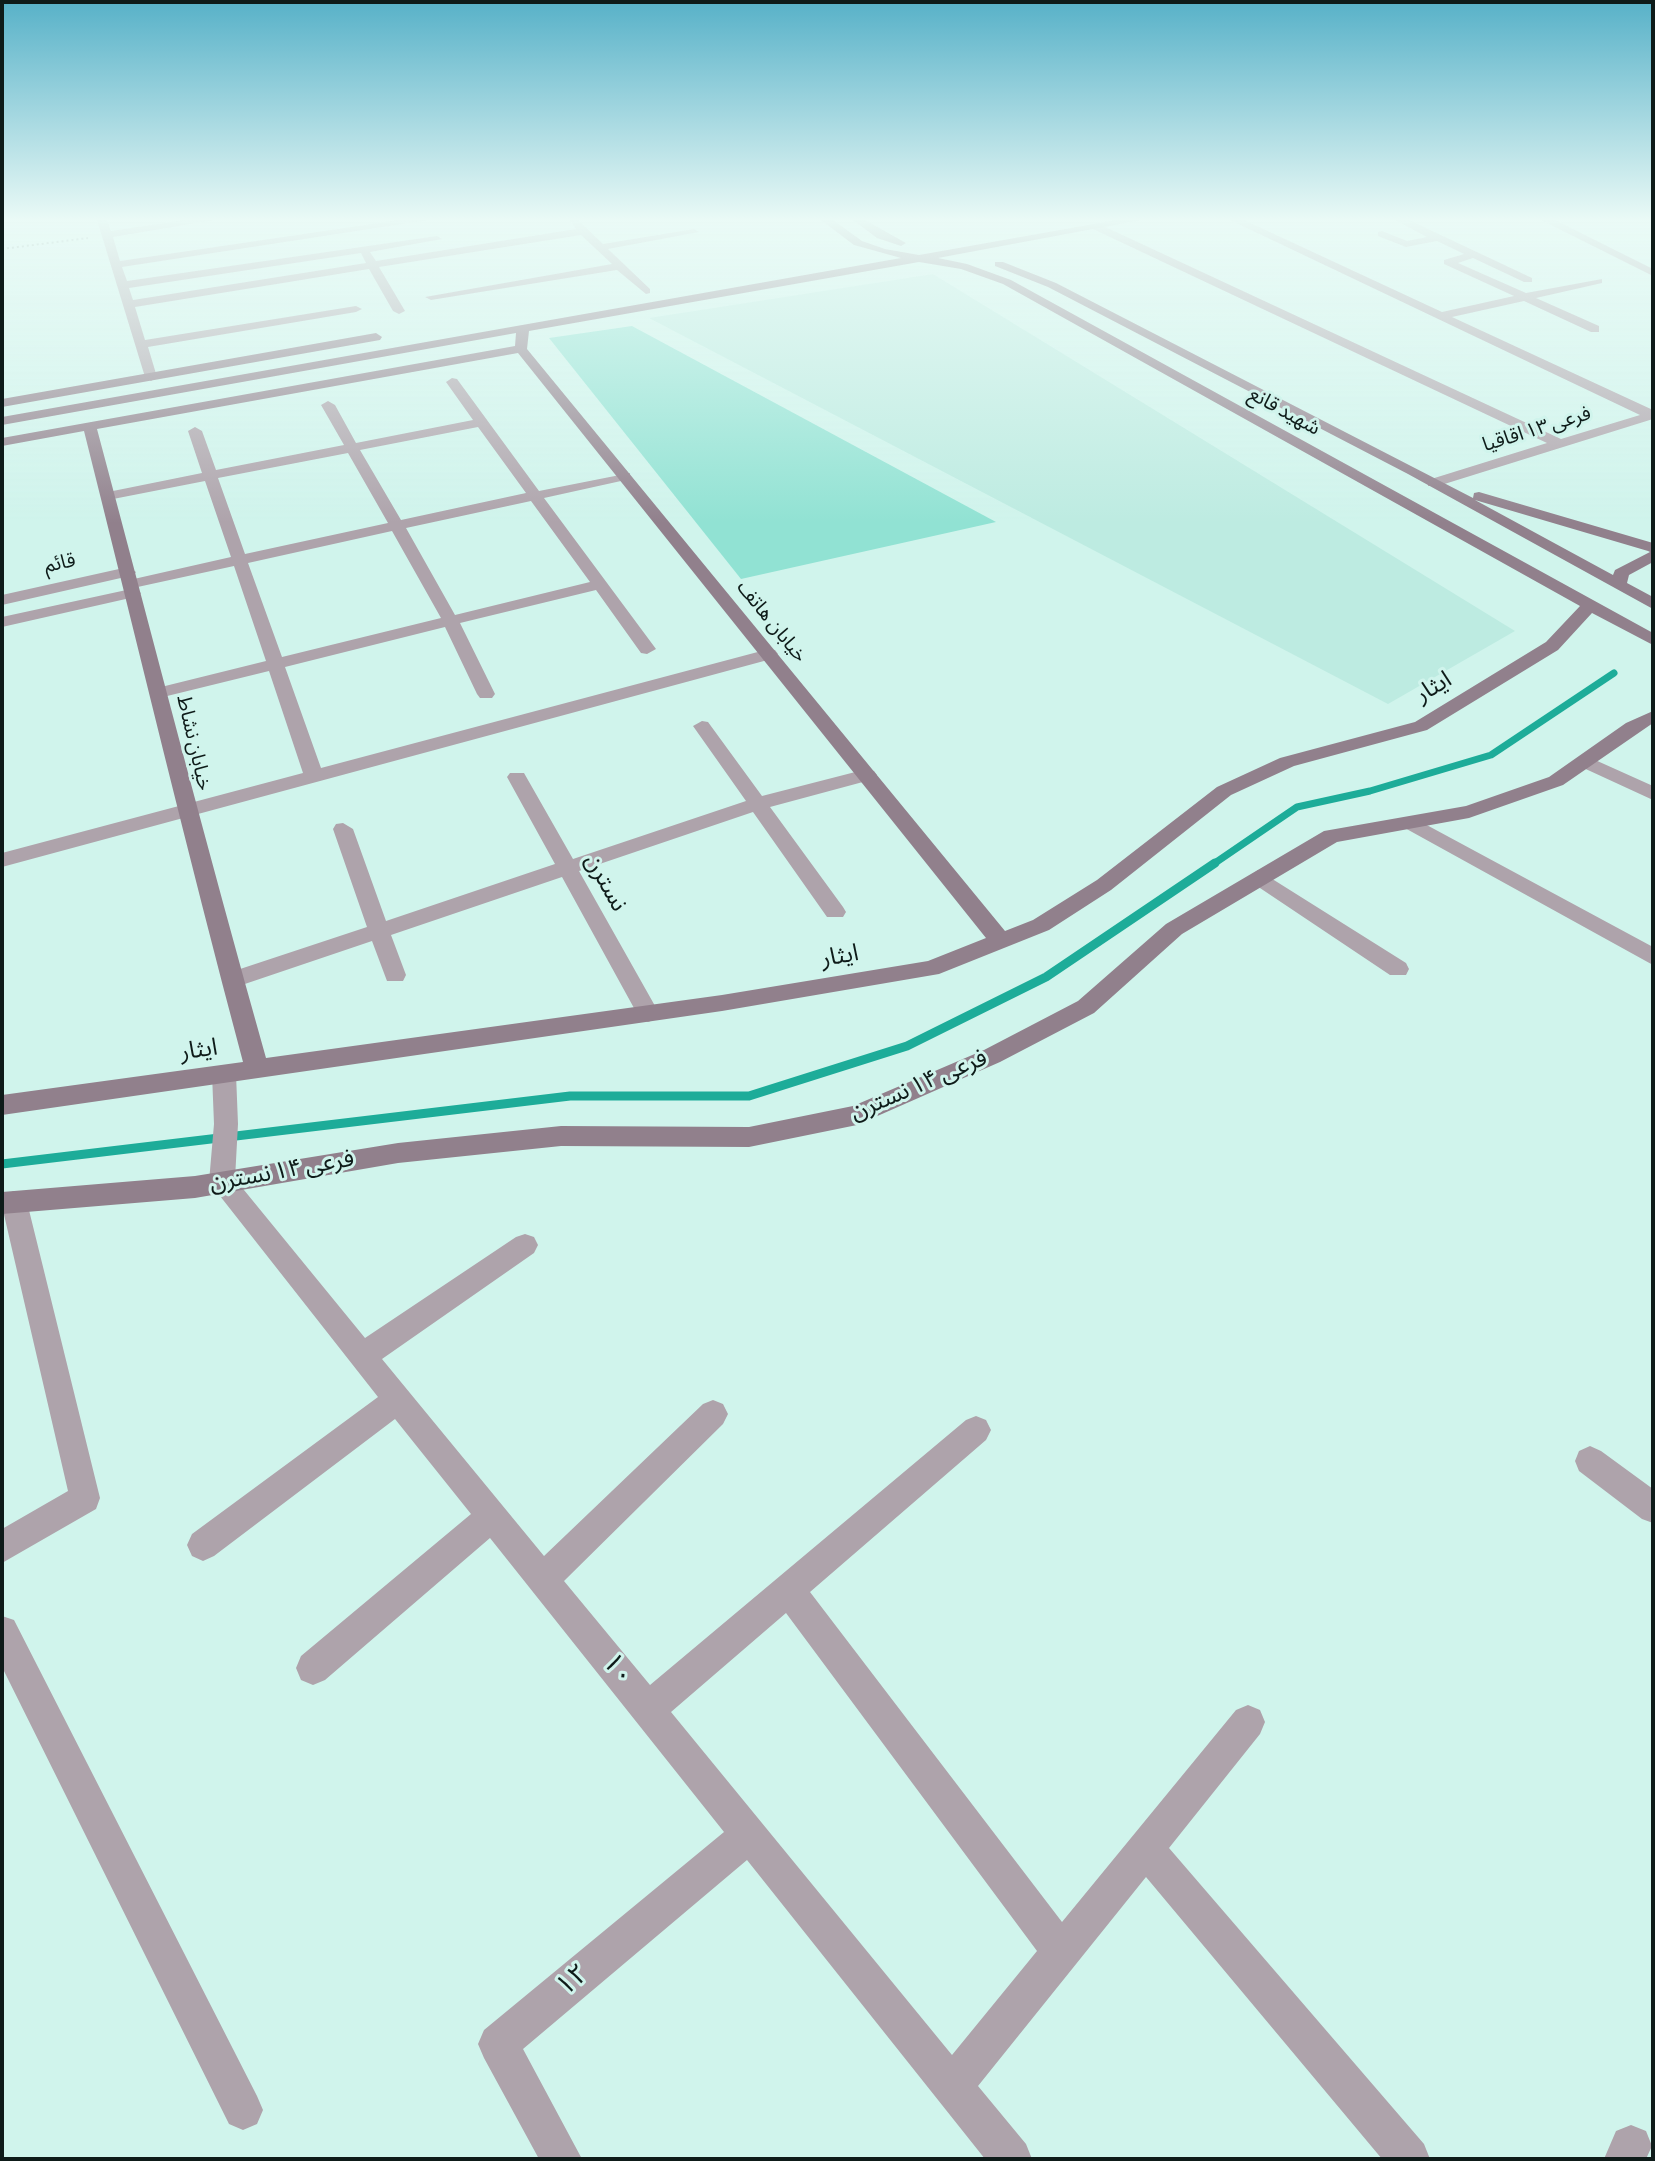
<!DOCTYPE html>
<html>
<head>
<meta charset="utf-8">
<style>
  body { margin:0 }
  #map { position:relative; width:1655px; height:2161px; overflow:hidden; background:#d0f4ec; font-family:"Sofia Sans Condensed",sans-serif }
  canvas { display:block }
  .frame { position:absolute; inset:0; border:4px solid #0e1b19; pointer-events:none }
</style>
</head>
<body>
<div id="map">
<canvas width="1655" height="2161"></canvas>
<div class="frame"></div>
</div>
<script>
const ctx = document.querySelector('canvas').getContext('2d');
ctx.lineJoin = 'round';
function fillPath(path, color) { ctx.fillStyle = color; ctx.fill(path, 'evenodd'); }
function stroke(path, color, width, dash) { ctx.strokeStyle = color; ctx.lineWidth = width; ctx.lineCap = dash ? 'butt' : 'round'; ctx.setLineDash(dash || []); ctx.stroke(path); }
function write(font, color, halo, rows, align = 'center') {
  ctx.font = font + ' "Sofia Sans Condensed","Noto Sans Arabic",sans-serif'; ctx.lineWidth = 6; ctx.setLineDash([]); ctx.textBaseline = 'middle'; ctx.strokeStyle = halo; ctx.fillStyle = color; for (const [text, x, y, turn = 0] of rows) {
    ctx.save(); ctx.translate(x, y); ctx.rotate((+turn || 0) * Math.PI / 180); ctx.textAlign = isNaN(turn) ? turn : align; if (halo) ctx.strokeText(text, 0, 0); ctx.fillText(text, 0, 0); ctx.restore();
  }
}
fillPath(new Path2D(`
  M933,274L1515,631L1388,704L649,318Z`), '#bdebe1');
fillPath(new Path2D(`
  M632,326L996,522L741,579L549,338Z`), '#91e2d3');
stroke(new Path2D(`
  M1212,865L1297,807L1370,791L1491,755L1614,673`), '#1dac99', 7);
stroke(new Path2D(`
  M2,1164L570,1096H749L907,1046L1046,977L1215,863`), '#1dac99', 9);
stroke(new Path2D(`
  M2,249L88,238`), '#6c847f', 2, [2, 3]);
fillPath(new Path2D(`
  M97,220H107L111,231L185,220H214L113,237L120,261L399,220H428L122,267L127,281L437,236L442,239L370,252L376,261L576,229L570,220H578L603,244L694,229L699,232L608,249L650,289V293L646,294L617,270L431,300L425,297L612,264L581,235L379,267L405,311L399,314L393,311L369,269L135,307L145,340L356,306L362,309L356,312L148,347L157,377L151,381L145,377ZM361,253L366,263L133,300L129,288Z
  M1230,220H1244L1442,312L1514,296L1444,264V260L1464,254L1437,241L1406,247L1378,236V232L1382,231L1407,241L1427,237L1395,220H1409L1532,278V282H1524L1473,258L1458,263L1526,293L1602,279V283L1536,298L1599,326V332H1591L1524,301L1452,317L1653,410V419L1438,486H1428V480L1547,443L1093,229V225H1101L1561,439L1640,415Z
  M1541,220H1555L1653,269V276Z
  M452,378L457,379L539,491L630,473V479L544,498L656,649L647,654L641,653L596,590L460,623L495,694L492,698H480L477,694L445,627L285,667L321,768L769,649L775,650L778,654L775,658L2,867V853L303,773L269,671L159,698L150,693L153,689L266,661L234,566L133,588L141,593L139,596L2,627V617L131,589L123,584L125,581L231,557L205,481L108,500L103,499V493L202,473L188,431L195,427L202,431L216,470L344,445L321,405L328,401L335,405L356,443L473,420L446,382ZM478,427L526,493L401,520L360,450ZM348,453L388,523L245,554L218,478ZM531,501L590,582L455,615L406,528ZM392,531L441,618L282,657L248,563Z
  M128,567L136,572L134,575L2,605V595Z
  M702,721L708,722L762,796L867,769L874,771L877,775L874,779L770,807L843,907L846,912L843,917H827L753,812L579,871L659,1013L656,1019L648,1022L640,1019L562,877L391,935L406,975L403,981H387L372,941L233,988L225,986L222,980L225,974L367,927L333,829L336,824L343,823L353,829L386,921L555,864L507,777L510,773H524L573,859L746,801L693,726Z
  M1584,755L1653,786V800L1577,765L1575,761Z
  M1410,816L1653,947V965L1403,827L1400,822Z
  M1258,870L1406,963L1409,969L1406,975H1390L1251,882L1248,877Z
  M224,1065L232,1067L236,1074L238,1124L235,1179L365,1338L516,1237L525,1234L534,1237L538,1245L534,1253L382,1359L544,1556L703,1404L713,1400L723,1404L728,1414L723,1424L564,1581L650,1685L966,1420L976,1416L986,1420L991,1430L986,1440L810,1592L1062,1922L1236,1710L1248,1705L1260,1710L1265,1722L1260,1734L1169,1848L1424,2144L1430,2159H1382L1146,1877L978,2086L1026,2144L1032,2159H985L747,1860L523,2049L582,2159H539L484,2058L478,2044L484,2030L724,1832L490,1538L325,1680L313,1685L301,1680L296,1668L301,1656L471,1514L395,1419L214,1556L203,1561L192,1556L187,1545L192,1534L378,1397L209,1182L214,1124L212,1074L216,1067ZM786,1613L1037,1951L952,2055L671,1712Z
  M14,1191L23,1194L27,1202L100,1498L96,1509L2,1563V1529L68,1491L2,1206L5,1194Z
  M1590,1446L1601,1451L1653,1489V1523L1642,1519L1579,1471L1575,1461L1579,1451Z
  M2,1616L14,1620L257,2096L263,2110L257,2124L243,2130L229,2124L2,1667Z
  M1631,2125L1646,2131L1652,2146L1646,2159H1604L1616,2131Z`), '#aea3ab');
fillPath(new Path2D(`
  M821,220H833L862,241L885,249L919,255L1116,220H1141L938,258L967,264L1011,280L1653,633V645L1592,613L1558,650L1427,730L1294,766L1231,795L1111,890L1049,930L939,974L722,1011L2,1115V1095L243,1062C187,852 137,642 84,431L2,446V438L515,346L516,333L2,425V417L901,258L854,245ZM919,262L961,269L1003,284L1580,606L1546,642L1415,722L1280,758L1217,787L1097,880L1033,920L1005,931L527,349L529,331ZM518,353L986,938L928,961L722,995L266,1058C207,849 153,639 97,429Z
  M853,220H865L906,243L901,246L877,238Z
  M995,262H1003L1056,283L1473,498L1474,493L1479,492L1653,543V562L1629,575L1627,583L1653,597V609L1408,474L1048,287L995,266ZM1475,500L1648,551L1650,552L1615,570L1613,575Z
  M376,333L382,337L380,340L2,407V399Z
  M1653,711V723L1563,785L1469,818L1337,842L1182,934L1094,1013L1000,1062L857,1125L749,1147L561,1146L398,1163L195,1198L2,1214V1192L195,1176L398,1143L561,1126L749,1127L853,1106L984,1050L1078,1001L1166,924L1324,831L1466,806L1549,777L1626,723Z`), '#91808c');
const sky = ctx.createLinearGradient(0, 0, 0, 523);
sky.addColorStop(0, '#57b1c8');
sky.addColorStop(0.42, '#eafaf6');
sky.addColorStop(1, '#eafaf600');
ctx.fillStyle = sky;
ctx.fillRect(0, 0, 1655, 523);
write('20px', '#0e1b19', '#d0f4ec', [
  ["شهید قانع",1284,412,29],
  ["فرعی ۱۳ اقاقیا",1537,430,-17],
  ["قائم",60,564,-12],
  ["خیابان هاتف",771,622,51],
  ["خیابان نشاط",193,743,77]
]);
write('24px', '#0e1b19', '#d0f4ec', [
  ["ایثار",1434,688,-31],
  ["نسترن",605,883,61],
  ["ایثار",840,957,-10],
  ["ایثار",199,1051,-8],
  ["فرعی ۱۴ نسترن",919,1086,-23],
  ["فرعی ۱۴ نسترن",282,1172,-10]
]);
write('28px', '#0e1b19', '#d0f4ec', [
  ["۱۰",617,1670,51],
  ["۱۲",573,1981,-40]
]);
</script>
</body>
</html>
